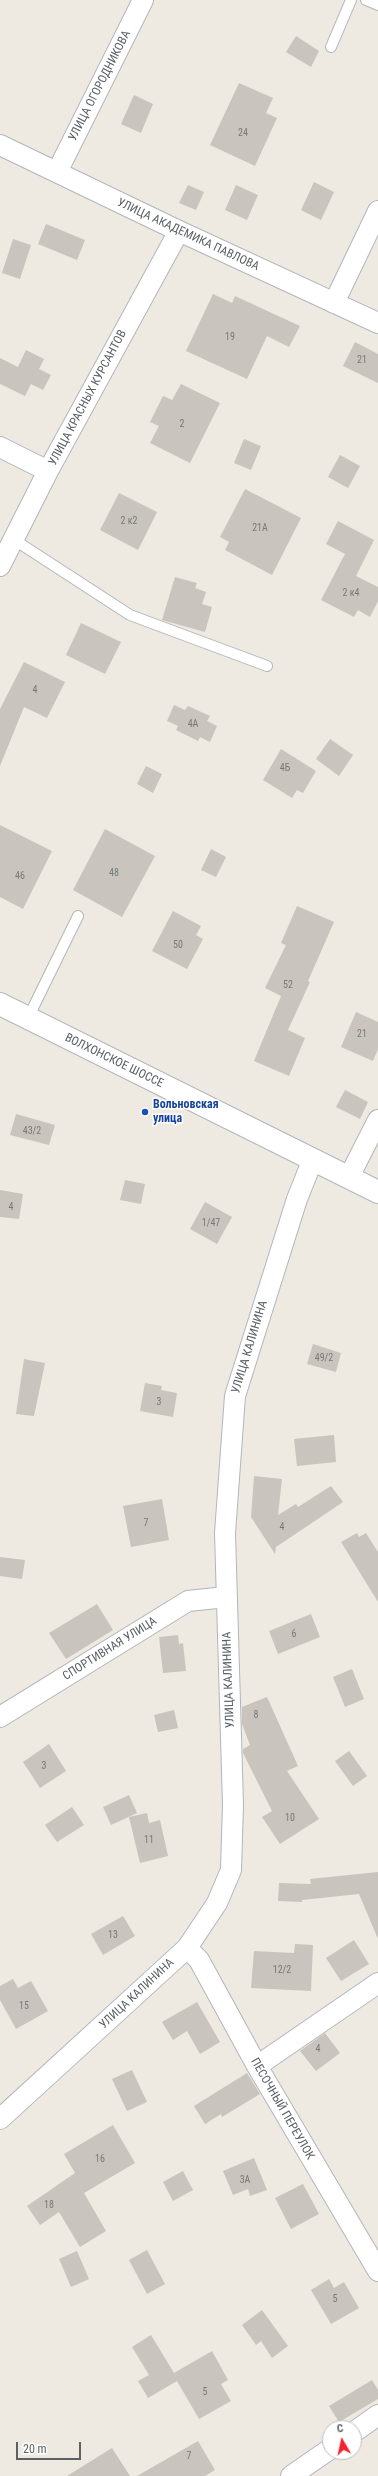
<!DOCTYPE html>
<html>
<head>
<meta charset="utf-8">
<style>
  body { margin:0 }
  #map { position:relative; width:378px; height:2476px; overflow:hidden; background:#eee9e1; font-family:"Roboto Condensed",sans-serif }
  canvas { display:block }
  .north { position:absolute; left:322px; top:2420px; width:40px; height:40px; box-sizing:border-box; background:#fff; border:1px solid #bdbfc1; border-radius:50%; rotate:351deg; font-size:11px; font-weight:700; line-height:16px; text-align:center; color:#5a6064 }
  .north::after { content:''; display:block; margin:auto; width:14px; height:18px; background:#f5212f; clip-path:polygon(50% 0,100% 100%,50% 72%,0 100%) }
  .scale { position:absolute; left:16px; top:2442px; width:65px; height:18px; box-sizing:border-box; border:2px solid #5a6064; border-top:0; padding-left:5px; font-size:12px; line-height:14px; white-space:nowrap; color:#5a6064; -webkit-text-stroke:3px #fff; paint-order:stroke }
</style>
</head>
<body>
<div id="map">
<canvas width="378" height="2476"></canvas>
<div class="north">С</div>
<div class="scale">20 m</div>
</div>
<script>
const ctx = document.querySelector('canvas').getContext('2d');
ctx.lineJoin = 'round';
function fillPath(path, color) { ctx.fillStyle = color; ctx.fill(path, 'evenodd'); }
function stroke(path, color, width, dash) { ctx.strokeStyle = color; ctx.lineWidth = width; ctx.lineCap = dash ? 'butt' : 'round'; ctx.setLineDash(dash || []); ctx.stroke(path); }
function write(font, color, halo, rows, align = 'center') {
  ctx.font = font + ' "Roboto Condensed",sans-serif'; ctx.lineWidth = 3; ctx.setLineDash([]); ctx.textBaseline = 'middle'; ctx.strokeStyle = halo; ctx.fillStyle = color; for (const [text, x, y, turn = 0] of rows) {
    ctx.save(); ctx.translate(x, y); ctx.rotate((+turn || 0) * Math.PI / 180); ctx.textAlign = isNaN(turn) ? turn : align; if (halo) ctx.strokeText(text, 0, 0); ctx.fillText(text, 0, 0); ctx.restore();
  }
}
fillPath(new Path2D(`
  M296,36L319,51L311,67L286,52Z
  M239,83L273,98L266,113L277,118L255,166L210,145Z
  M134,95L153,104L141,133L121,124Z
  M314,182L334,192L321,220L301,210Z
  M188,185L204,192L196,210L179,203Z
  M236,185L258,195L247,220L225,210Z
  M46,224L85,240L77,260L38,244Z
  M13,239L31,245L20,279L2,273Z
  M213,294L232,303L235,296L300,326L289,347L267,336L247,379L186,351Z
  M355,342L378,354V383L343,366Z
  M26,350L44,359L39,369L51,375L43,390L31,384L25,396L0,384V358L18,367Z
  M181,384L220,403L190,463L150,443L159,426L150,422L163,396L172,400Z
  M244,439L261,446L251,470L234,463Z
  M340,455L360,466L348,488L328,477Z
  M245,489L301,518L272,575L225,550L229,542L220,537Z
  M119,493L157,512L138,550L100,530Z
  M338,521L374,540L356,576L378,587V601L370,617L358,610L354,617L321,600L345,554L326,544Z
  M175,577L197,583L195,588L206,592L202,604L212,607L205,632L162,620Z
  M81,623L121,642L105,674L66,655Z
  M24,662L65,682L47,718L24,707L0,766V709Z
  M174,705L185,710L188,706L210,716L207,721L217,726L210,742L200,737L198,741L176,730L178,726L167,721Z
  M330,739L353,755L339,776L316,759Z
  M281,749L316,771L303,793L297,790L292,798L263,780Z
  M146,766L162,774L153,793L137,784Z
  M0,825L52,851L23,909L0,897Z
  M105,829L155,856L122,917L73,890Z
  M211,849L226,857L216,877L201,870Z
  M297,906L334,922L308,981L310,982L288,1030L305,1038L289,1076L254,1061L281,996L265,988L286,945L281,943Z
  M173,911L201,926L196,935L203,939L187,969L152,951Z
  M356,1012L378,1022V1049L373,1061L341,1047Z
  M345,1090L368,1102L360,1119L336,1107Z
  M16,1114L55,1125L49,1145L10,1135Z
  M125,1180L145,1184L141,1204L120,1200Z
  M0,1190L23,1194L19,1219L0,1217Z
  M205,1202L232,1217L217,1244L190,1229Z
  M313,1344L341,1353L336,1372L307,1364Z
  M24,1359L45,1363L34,1416L16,1414Z
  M145,1383L162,1386L161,1390L177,1393L173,1417L140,1411Z
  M334,1435L336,1462L297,1466L294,1439Z
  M254,1476L282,1479L278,1515L296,1504L298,1507L331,1486L343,1502L276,1547L275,1554L251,1517Z
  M162,1499L169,1540L131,1547L123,1506Z
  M357,1533L359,1537L366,1533L378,1552V1602L341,1542Z
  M0,1557L25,1560L22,1579L0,1576Z
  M97,1604L113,1630L66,1659L49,1633Z
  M311,1614L320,1637L278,1654L269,1631Z
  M178,1635L179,1644L183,1643L186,1671L163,1673L159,1637Z
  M352,1669L364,1699L345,1707L333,1677Z
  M267,1697L298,1766L287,1771L319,1819L280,1844L262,1817L272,1811L243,1753V1749L250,1745L242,1724V1707Z
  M174,1710L178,1728L158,1732L154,1715Z
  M49,1744L66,1771L40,1788L23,1762Z
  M349,1751L367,1776L353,1786L335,1761Z
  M129,1795L137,1813L111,1825L103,1807Z
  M72,1807L84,1825L57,1842L45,1825Z
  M147,1813L149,1823L160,1820L168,1856L140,1863L129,1817Z
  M378,1872V1939L359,1894L302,1900V1902L278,1901L279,1883L311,1884L310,1879Z
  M123,1916L135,1936L103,1955L91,1934Z
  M354,1940L369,1964L341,1981L326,1958Z
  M295,1944L313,1945L311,1991L251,1988L254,1951L294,1953Z
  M13,1979L18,1988L31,1981L48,2011L16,2029L0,2000V1986Z
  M197,2002L220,2042L200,2054L187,2031L173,2040L162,2022Z
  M325,2033L340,2053L316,2071L300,2051Z
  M132,2070L147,2102L127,2111L112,2079Z
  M247,2073L260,2094L222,2117L221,2114L205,2124L194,2106Z
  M113,2125L135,2163L84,2193L106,2231L80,2247L59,2212L40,2225L27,2206L75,2173L64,2154Z
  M254,2158L267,2190L250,2196L248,2189L233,2195L223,2171Z
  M183,2171L193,2190L173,2201L163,2182Z
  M303,2184L319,2214L291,2229L275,2198Z
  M147,2250L165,2284L147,2294L129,2260Z
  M77,2251L89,2279L71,2287L59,2259Z
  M329,2279L334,2288L344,2282L359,2308L331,2324L311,2290Z
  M262,2310L288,2346L272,2358L261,2341L256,2345L242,2325Z
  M151,2335L174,2373L212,2351L228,2380L221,2384L231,2401L199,2419L177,2381L148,2398L138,2381L149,2375L132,2347Z
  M372,2380L378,2390V2399L339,2422L329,2406Z
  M198,2441L215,2470L205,2476H137Z
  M112,2448L130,2476H67Z`), '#c9c4be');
const service = new Path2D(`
  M366,0L378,5
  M331,47L351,0
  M13,539L130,615L267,666
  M28,1018L78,916`);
const minor = new Path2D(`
  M0,145L179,231L378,323
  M57,172L143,0
  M334,303L378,211
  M0,447L48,471
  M0,566L48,471L179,231
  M349,1177L378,1120
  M0,1717L188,1601L226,1597
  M187,1948L199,1960L257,2066L378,2271
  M257,2066L378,1983
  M0,2119L187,1948L217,1903L231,1870L233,1805L225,1533L235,1396L297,1199L313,1159
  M354,2432L378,2415
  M291,2476L330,2449`);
const secondary = new Path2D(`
  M0,1004L378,1192`);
stroke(service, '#b2b6ba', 12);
stroke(minor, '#b2b6ba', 22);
stroke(secondary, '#b3b8bd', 24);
stroke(service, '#fff', 10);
stroke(minor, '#fff', 20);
stroke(secondary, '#fff', 22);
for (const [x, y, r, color] of [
  [145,1112,4,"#1a4fb4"]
]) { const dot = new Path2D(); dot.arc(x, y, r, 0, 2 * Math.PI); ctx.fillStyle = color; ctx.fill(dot); stroke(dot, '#fff', 1.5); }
write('10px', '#76797a', null, [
  ["24",243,133],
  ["19",230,337],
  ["21",362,360],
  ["2",182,424],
  ["2 к2",129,521],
  ["21А",260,528],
  ["2 к4",351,593],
  ["4",35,690],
  ["4А",193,724],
  ["4Б",285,768],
  ["48",114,873],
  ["46",20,876],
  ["50",178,945],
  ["52",288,985],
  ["21",362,1034],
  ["43/2",32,1131],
  ["4",11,1207],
  ["1/47",211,1223],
  ["49/2",324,1358],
  ["3",159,1402],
  ["7",146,1523],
  ["4",282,1527],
  ["6",294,1634],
  ["8",256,1715],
  ["3",44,1766],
  ["10",290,1818],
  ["11",149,1840],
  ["13",113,1935],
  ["12/2",282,1970],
  ["15",24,2006],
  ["4",318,2049],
  ["16",100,2159],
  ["3А",245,2180],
  ["18",49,2205],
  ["5",335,2299],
  ["5",205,2392],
  ["7",189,2456]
]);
write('12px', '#5a6064', '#fff', [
  ["УЛИЦА ОГОРОДНИКОВА",100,86,-63],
  ["УЛИЦА АКАДЕМИКА ПАВЛОВА",188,235,25],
  ["УЛИЦА КРАСНЫХ КУРСАНТОВ",88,398,-62],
  ["ВОЛХОНСКОЕ ШОССЕ",114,1061,26],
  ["УЛИЦА КАЛИНИНА",250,1347,-73],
  ["СПОРТИВНАЯ УЛИЦА",110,1649,-32],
  ["УЛИЦА КАЛИНИНА",229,1680,-92],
  ["УЛИЦА КАЛИНИНА",137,1994,-43],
  ["ПЕСОЧНЫЙ ПЕРЕУЛОК",282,2109,60]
]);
write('bold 12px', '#164399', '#fff', [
  ["Вольновская",153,1105],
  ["улица",153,1119]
], 'left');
</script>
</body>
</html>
